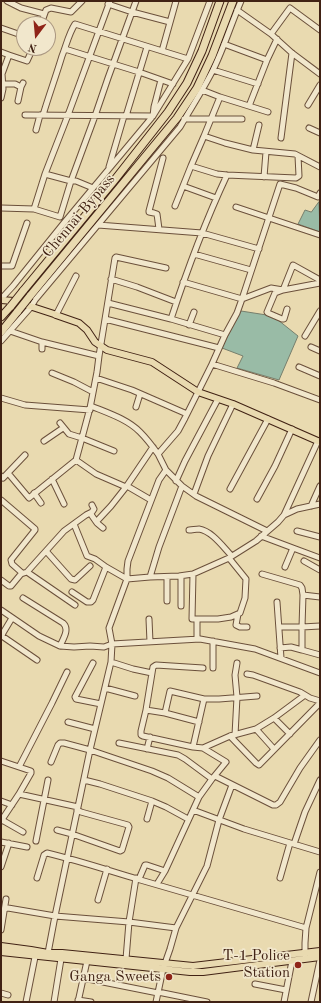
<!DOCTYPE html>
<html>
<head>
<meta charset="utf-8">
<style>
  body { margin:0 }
  #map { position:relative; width:321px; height:1003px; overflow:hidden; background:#e9dab0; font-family:"Old Standard TT",serif }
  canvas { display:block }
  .frame { position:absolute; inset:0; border:2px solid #412214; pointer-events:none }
  .north { position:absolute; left:16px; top:16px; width:40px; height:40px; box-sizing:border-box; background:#f1e7cc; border:1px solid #ab9882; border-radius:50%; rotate:196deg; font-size:11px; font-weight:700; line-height:16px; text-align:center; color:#412214 }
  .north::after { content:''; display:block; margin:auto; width:14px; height:18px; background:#8f2418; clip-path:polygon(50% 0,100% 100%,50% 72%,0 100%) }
</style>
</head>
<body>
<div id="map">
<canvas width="321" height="1003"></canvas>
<div class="frame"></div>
<div class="north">N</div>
</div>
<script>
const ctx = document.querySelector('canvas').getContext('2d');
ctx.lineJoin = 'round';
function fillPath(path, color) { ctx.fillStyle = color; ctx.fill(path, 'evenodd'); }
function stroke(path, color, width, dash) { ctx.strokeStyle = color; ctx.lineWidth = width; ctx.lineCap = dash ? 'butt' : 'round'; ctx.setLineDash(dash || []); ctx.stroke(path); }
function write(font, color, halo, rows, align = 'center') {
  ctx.font = font + ' "Old Standard TT",serif'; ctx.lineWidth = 3.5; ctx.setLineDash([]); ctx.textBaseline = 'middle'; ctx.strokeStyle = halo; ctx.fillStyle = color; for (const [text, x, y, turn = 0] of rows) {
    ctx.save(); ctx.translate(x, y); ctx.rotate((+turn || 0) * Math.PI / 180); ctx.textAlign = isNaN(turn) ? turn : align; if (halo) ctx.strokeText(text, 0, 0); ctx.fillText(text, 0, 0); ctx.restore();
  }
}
const water = new Path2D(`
  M319,202L320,232L298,224L305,210L311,212Z
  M241,311L273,316L298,336L279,380L237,368L243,356L222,348Z`);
fillPath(water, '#99bba6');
stroke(water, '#767e6c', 1);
const minor = new Path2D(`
  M7,1L21,8L44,14
  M108,4L132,12L170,22
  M237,10L271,34L292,53L320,74
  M41,24L46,10L51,8L71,12L82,1
  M1,28L24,36
  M271,34L290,8L320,30
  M224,44L267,60
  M65,49L139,72L173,84
  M162,51L176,1
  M1,52L9,55
  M213,70L258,84
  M3,84H15L21,87L23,83
  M202,90L220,97L204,136
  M220,97L268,112
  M1,98L3,89L2,74L9,55L27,61L33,48
  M18,101L21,87
  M308,105L320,85
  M249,106L267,60L277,39
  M25,115L153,116L154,107L161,80
  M43,115C49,95 56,76 62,56C66,46 69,33 75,24L188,59
  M126,116L147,47
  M184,119H242
  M309,128L320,133
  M36,130L40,115
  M281,138L292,53
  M253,150L259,125
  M191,166L217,174L227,175L296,178L299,176L298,156
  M109,167L124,116
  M45,174L71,181L60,217L34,209L45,174L68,115L110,1
  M264,177L266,152
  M183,186L216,198
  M93,188L76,181H71L95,116L108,78L136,1
  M175,206L191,166L204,136L225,143L253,150L295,154L320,167
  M236,207L320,235
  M1,208L34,209
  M98,225L202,233L259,249
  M159,229L157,214L154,213L149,212V211L163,158
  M194,254L251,270
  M1,266H12L27,223
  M111,279L137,287L176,302
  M183,282L242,299
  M1,299L13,286L63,224L153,116L188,59L210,1
  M242,299L271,288L283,290L320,283
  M108,303L171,319L225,335L237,313L242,299L280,184L296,188L318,197L320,193
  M287,309L284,319H282L268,313L267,312L275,293L283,290L293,265L320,280
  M56,315L76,276
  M105,319L219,348
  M171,319C187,270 205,222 227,175
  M189,325L194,312
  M10,331L42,342L99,356
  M305,336L320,311
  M1,341L31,307L35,300L180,127C191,108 203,90 213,70C224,48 231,24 241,1
  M42,342V349
  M311,347L320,351
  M212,364L225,335
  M299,367L320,376
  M52,373L74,382L93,392
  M96,378L132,390L187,414
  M1,398L25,405L90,410
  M91,406C108,413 127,419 140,432C147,439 153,447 158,454
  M136,407L140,394
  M60,423L69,434L82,438L114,451
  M44,441L63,428
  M76,460L96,474L126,487L153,447
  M8,473L29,498L76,460L90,408L97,372L99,356L115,258L116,257L166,268
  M1,476L3,478L25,455
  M52,479L64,504
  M176,481L185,461L218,399
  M127,486L151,500
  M230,489L268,419
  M34,493L41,503
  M194,494L208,456L233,404
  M257,499L275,466L292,429
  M1,500L35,529V530L11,560L12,564L21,572V574
  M311,506L320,486
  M90,513L97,523L103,528
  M284,515L318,441
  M97,521L111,506L126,487
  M74,524L87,556L95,559L106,567L127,579V569L128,561L159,480L166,470
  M189,530C192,530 196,529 199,529C212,531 223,547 232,556
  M267,531L196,496L182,486L166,470L158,454L178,431L185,418L212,364L274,383L320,400
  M297,531L320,537
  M261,536L293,548
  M46,551L71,579L75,580L90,566
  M304,561L320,570
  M285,567L293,548L320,558
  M27,572L75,605
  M193,574L192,619H218L231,617L240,613L245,598L246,579L229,558
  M262,574L300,585L302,588L303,595L320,597
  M181,576V606
  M150,577L159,547L182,486
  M1,580L9,586H11L21,574L27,572L64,531L86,515L92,512L94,509L92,505
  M72,592L87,602H91L93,600L106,567
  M303,595L302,627L320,626
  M23,598L63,623C70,629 63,639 60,646
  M167,601V577
  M277,602L281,658
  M1,610L39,636L60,646L74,647L90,646L104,647L112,644L109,628L127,579L150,577L179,576L193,574L229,558L256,541L278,522L284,515L297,509L320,504
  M238,614L236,625L240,627H247
  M12,618L3,633L2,636L37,660
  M149,619L150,642
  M197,619V639
  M279,627H302V650L320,655
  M280,648L291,647L302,650
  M111,662L133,669L152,673
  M93,663L75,697L76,699L101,704
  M213,668V641
  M67,672L52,703L19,767L31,771V773L19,794L78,807
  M247,674L253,675L300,692L310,698L320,701
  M105,688L135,696
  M146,710L153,667L156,665L203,668
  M165,713L170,691L204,699H219L257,696
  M274,718L290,734
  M68,722L95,729
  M256,729L274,749
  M235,735L237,697L235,675L237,663
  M230,736L256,763L259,765L320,703
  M119,743L178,755L185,759L212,779
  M193,747L143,736L141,735V731L146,710L165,713L199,722
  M203,748L193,747L204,699
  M147,749L150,737
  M1,761L19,767
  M51,762L58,745L60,743H64L90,750L152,771L168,778L199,797
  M215,776L273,805H276L280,802L300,768L320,740
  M84,780L100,784L152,801L166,807L188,819
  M1,801L12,805
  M193,810L244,829L320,852
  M147,819L152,801
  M2,820L23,832
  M1,821L19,794
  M57,830L72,834L120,851L122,850L129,827L128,825L81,812L77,810
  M36,841L48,780
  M1,842L27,847
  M294,844L305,812L320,780
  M1,867L9,843
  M37,878L44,855L47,853C77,860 107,870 137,879C194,895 250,912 306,928
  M280,878L290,843
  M139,879L145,865H147L165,871
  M157,884L165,871L199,797L212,779L226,762L203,748L230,736L256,729L274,718L305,695
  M98,900L107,869
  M5,909L8,908L55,916L129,922L176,928L207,866L219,820L232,785
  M1,930L6,899
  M48,953L55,916L90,750L111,662L112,644L200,639L255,649L320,673
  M305,955V943L306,928L320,872
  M126,959L129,922L136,878
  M83,978L158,993
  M255,984L286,990
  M158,992L207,1002
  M1,993L8,995
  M78,1000L91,1002
  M26,1002L36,952
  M54,1002L61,959
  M78,1002L87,961
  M156,1002L163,969L170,949L176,928
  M284,1002L292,961
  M311,1002L320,960`);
const major = new Path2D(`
  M1,300L14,301L54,314L56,315L79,323L87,330L95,342L107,350L152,362L198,392L233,404L320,442
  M1,946L31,950L48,953H62L193,966L320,951
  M1,952L190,972H203L320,957`);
const highway = new Path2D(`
  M23,291L113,182L168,112L187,83L202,51L220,1
  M30,296L177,118L197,88L212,56L233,1
  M1,317L11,306
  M1,332L18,311`);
stroke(minor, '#6b503b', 7);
stroke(major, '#412214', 8);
stroke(highway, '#412214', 9);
stroke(minor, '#f1e7cc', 5);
stroke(major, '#e9dab0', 6);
stroke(highway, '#e9dab0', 7);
const highwayBridge = new Path2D(`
  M11,306L23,291
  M18,311L30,296`);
stroke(highwayBridge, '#412214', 9, []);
stroke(highwayBridge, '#e9dab0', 7);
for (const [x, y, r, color] of [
  [298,965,4,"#8f2418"],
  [169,977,4,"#8f2418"]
]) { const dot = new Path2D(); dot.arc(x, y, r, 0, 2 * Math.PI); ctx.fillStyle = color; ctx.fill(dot); stroke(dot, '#f1e7cc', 1.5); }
write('15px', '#412214', '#f1e7cc', [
  ["Chennai Bypass",79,216,-50]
]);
write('15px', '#412214', '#f1e7cc', [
  ["T-1 Police",290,956],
  ["Station",290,973],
  ["Ganga Sweets",161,977]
], 'right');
</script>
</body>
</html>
